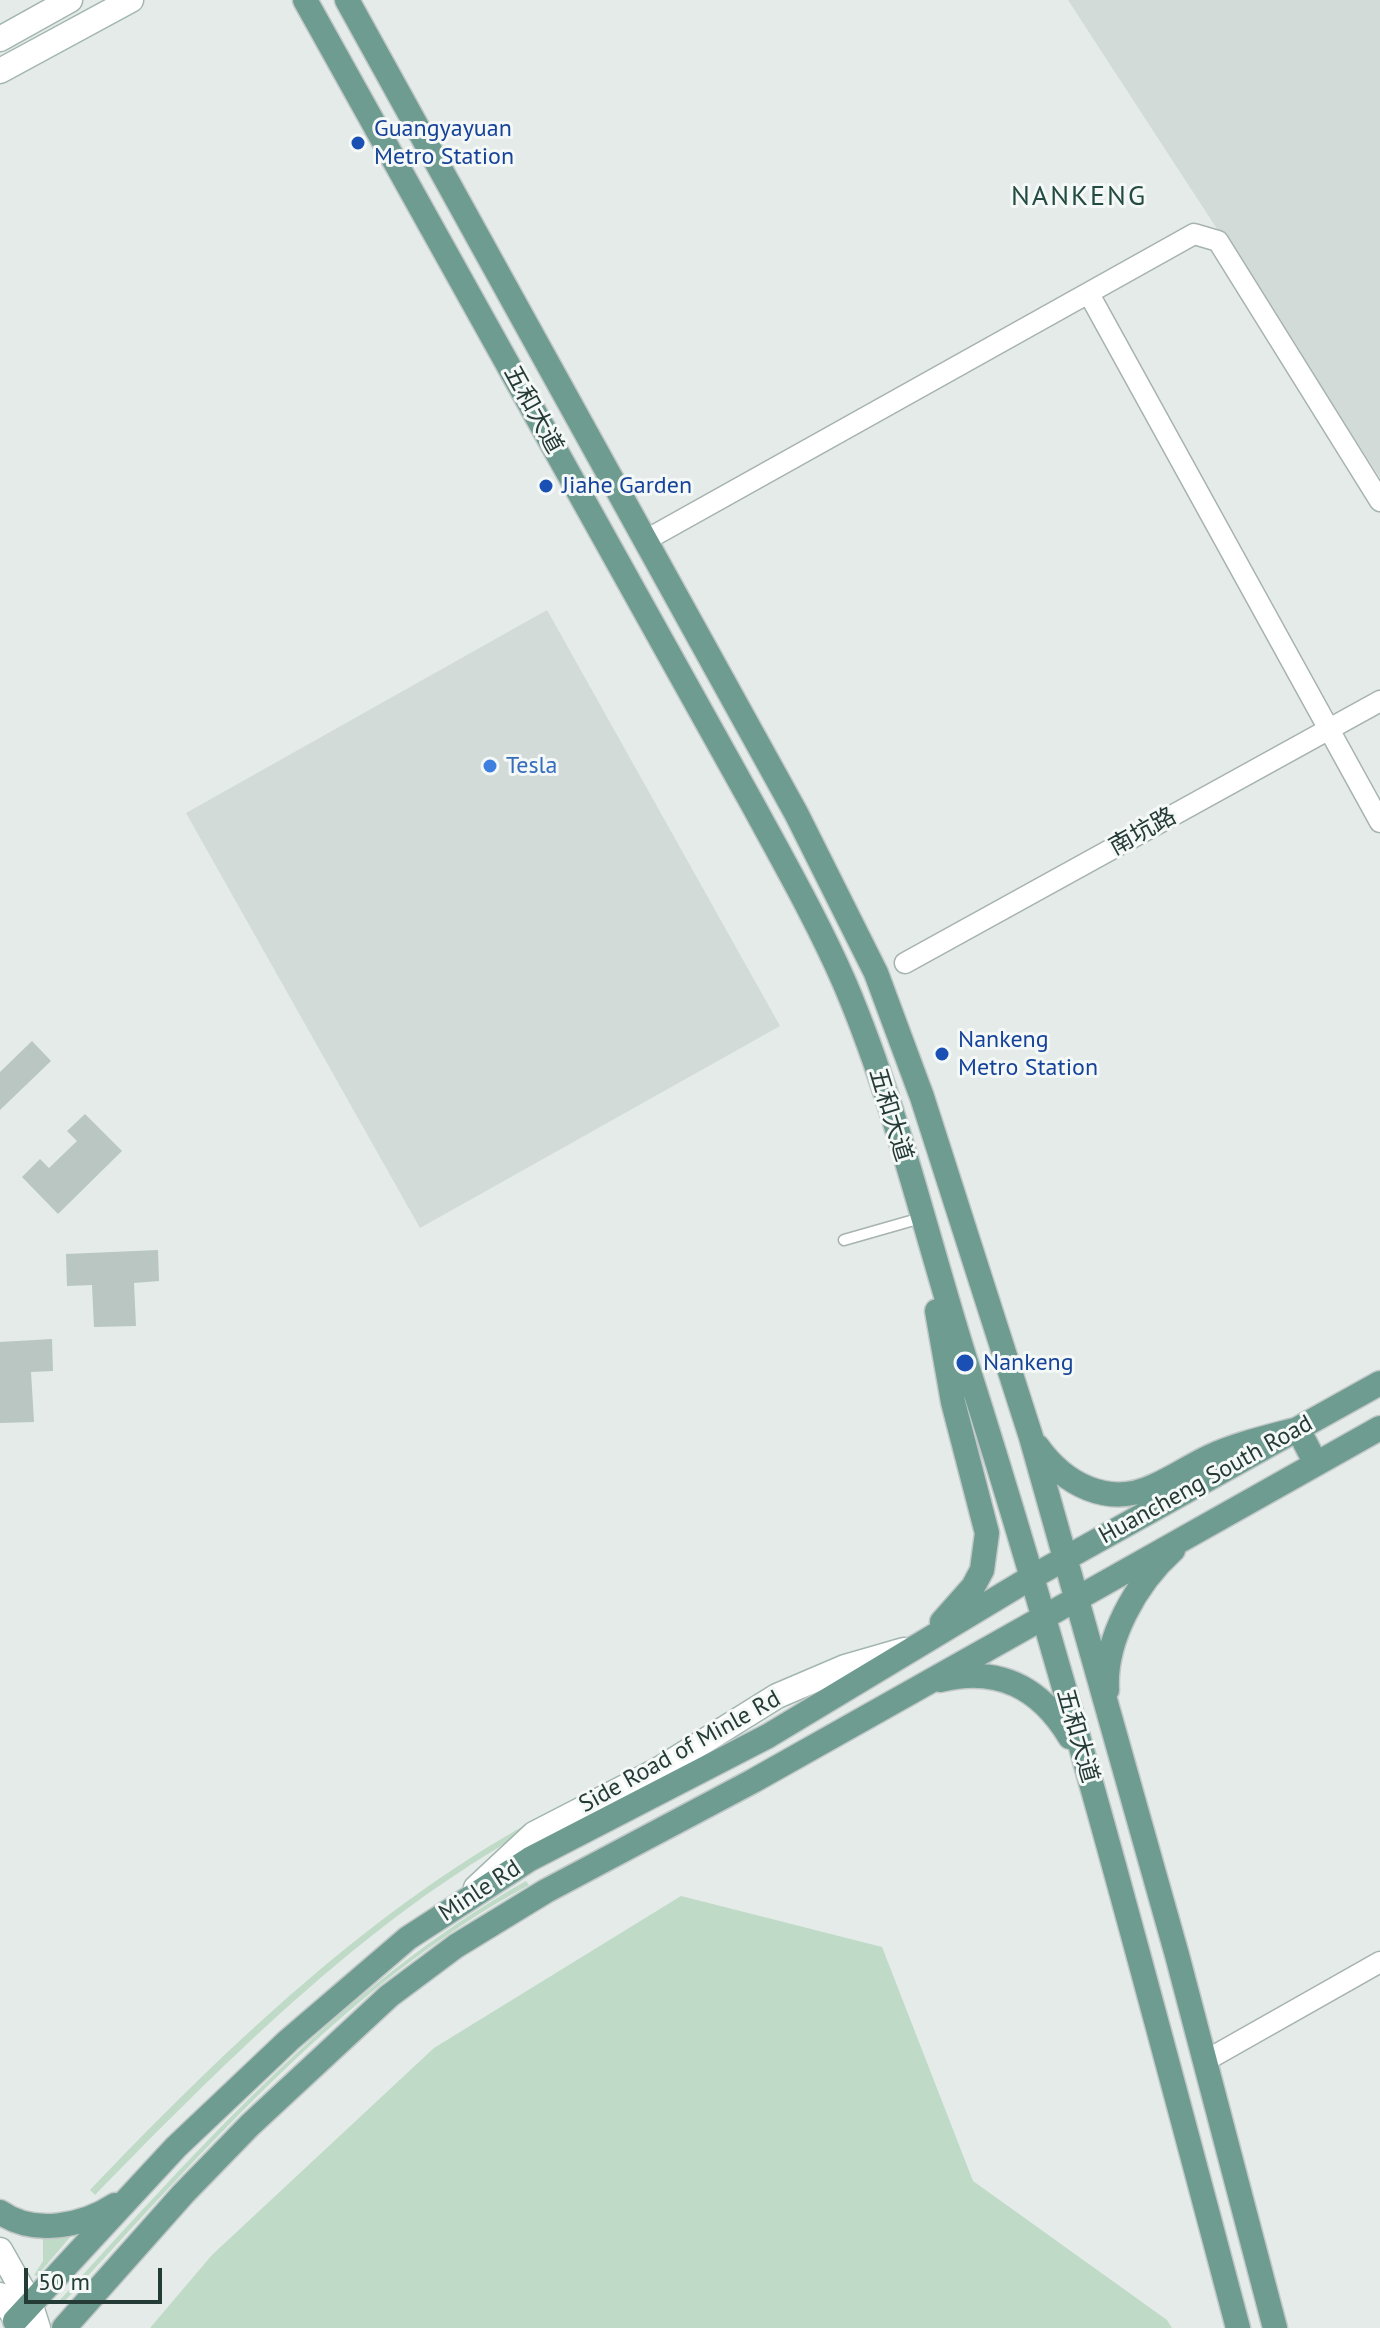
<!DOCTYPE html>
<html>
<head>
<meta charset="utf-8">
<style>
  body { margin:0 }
  #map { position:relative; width:1380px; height:2328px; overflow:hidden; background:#e4ebe8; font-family:"PT Sans",sans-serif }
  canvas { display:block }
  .scale { position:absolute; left:24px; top:2268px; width:138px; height:36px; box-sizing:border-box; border:4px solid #253b36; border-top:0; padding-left:10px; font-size:24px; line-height:28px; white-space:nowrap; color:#253b36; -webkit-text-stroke:6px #f4f8f6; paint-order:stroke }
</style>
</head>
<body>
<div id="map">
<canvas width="1380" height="2328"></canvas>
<div class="scale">50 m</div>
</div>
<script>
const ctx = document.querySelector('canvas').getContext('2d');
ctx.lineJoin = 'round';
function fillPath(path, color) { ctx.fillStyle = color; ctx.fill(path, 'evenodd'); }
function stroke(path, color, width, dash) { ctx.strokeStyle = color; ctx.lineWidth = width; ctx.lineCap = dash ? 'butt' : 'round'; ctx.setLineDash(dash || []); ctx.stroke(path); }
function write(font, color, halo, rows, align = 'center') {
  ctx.font = font + ' "PT Sans","Noto Sans SC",sans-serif'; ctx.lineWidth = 6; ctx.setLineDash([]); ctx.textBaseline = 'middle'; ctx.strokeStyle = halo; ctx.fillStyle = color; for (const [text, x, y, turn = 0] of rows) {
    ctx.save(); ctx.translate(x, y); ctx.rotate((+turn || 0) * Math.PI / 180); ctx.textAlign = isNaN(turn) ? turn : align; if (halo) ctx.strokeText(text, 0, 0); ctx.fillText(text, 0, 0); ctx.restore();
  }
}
fillPath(new Path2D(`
  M1068,0H1380V478L1206,212Z
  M547,610L780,1026L420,1228L186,813Z`), '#d2dbd7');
fillPath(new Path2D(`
  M547,1813L550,1819C378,1907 229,2058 95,2195L90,2190C226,2048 373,1906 547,1813Z
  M526,1881L529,1885C345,1984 203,2152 63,2303L60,2300C200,2147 343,1984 526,1881Z
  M681,1896L882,1947L973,2181L1167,2320L1172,2328H150L212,2255L434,2048Z
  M77,2229L37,2276L34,2275L43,2261V2234Z`), '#bfdac7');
fillPath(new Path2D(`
  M32,1041L51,1061L0,1110V1072Z
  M85,1114L122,1151L58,1214L22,1177L40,1159L49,1168L77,1141L67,1131Z
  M158,1250L159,1281L134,1283L136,1326L94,1327L92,1285L67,1286L66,1254Z
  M52,1339L53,1371L31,1372L34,1422L0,1423V1342Z`), '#b9c6c1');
const service = new Path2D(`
  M844,1240L921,1218`);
const minor = new Path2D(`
  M1089,294L1380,822
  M646,540L1194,234L1218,241L1380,501
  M905,963L1380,701
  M1205,2061L1380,1962`);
const secondary = new Path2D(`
  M0,39L70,0
  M0,71L131,0
  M476,1888L534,1834L658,1770L777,1696L845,1667L904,1650
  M0,2250L30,2303L38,2328
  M0,2295L22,2328`);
const primary = new Path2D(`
  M305,0L753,805C785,864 818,922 845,984C896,1104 926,1235 965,1359C1067,1679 1152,2004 1238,2328
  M347,0L796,813L876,973L922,1097L1031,1437L1177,1955L1275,2328
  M937,1311L953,1402L987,1533L982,1570L973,1587L942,1622
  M1037,1446C1064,1484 1108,1508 1154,1486C1173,1478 1190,1466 1209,1457C1237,1444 1268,1437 1298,1429L1316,1464
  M940,1680C998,1666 1040,1687 1070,1737
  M1107,1690C1104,1640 1136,1583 1173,1550
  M0,2212C33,2236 83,2226 115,2205
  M15,2321L176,2147L289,2040L408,1938L530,1859L768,1736L1032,1577L1380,1383
  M64,2328L183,2194L250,2125L389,1996L456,1946L546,1891L753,1781L1380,1428`);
stroke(service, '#a7b3af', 13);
stroke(minor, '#a7b3af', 23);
stroke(secondary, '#a3b6b0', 27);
stroke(primary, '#c2c8c7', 27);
stroke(service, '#fff', 10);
stroke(minor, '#fff', 20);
stroke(secondary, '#fff', 24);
stroke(primary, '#6e9c91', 24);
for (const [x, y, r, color] of [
  [358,143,8,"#1a4fb4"],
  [546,486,8,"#1a4fb4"],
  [490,766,8,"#3f7fe0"],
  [942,1054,8,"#1a4fb4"],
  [965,1363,10,"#1a4fb4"]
]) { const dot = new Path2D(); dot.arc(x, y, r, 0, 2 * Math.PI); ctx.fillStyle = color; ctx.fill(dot); stroke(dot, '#f4f8f6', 3); }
write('24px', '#164399', '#f4f8f6', [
  ["Guangyayuan",374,129],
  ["Metro Station",374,157],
  ["Jiahe Garden",562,486],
  ["Nankeng",958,1040],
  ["Metro Station",958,1068],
  ["Nankeng",983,1363]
], 'left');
write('24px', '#253b36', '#f4f8f6', [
  ["五和大道",533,410,61],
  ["南坑路",1143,832,-29],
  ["五和大道",890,1115,73],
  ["Huancheng South Road",1206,1480,-29],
  ["五和大道",1077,1736,74],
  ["Side Road of Minle Rd",680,1752,-29],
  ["Minle Rd",480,1891,-33]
]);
write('24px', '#366cbe', '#f4f8f6', [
  ["Tesla",506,766]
], 'left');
ctx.letterSpacing = '2px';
write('28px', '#244b42', '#f4f8f6', [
  ["NANKENG",1079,197]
]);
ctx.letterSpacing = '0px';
</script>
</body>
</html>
